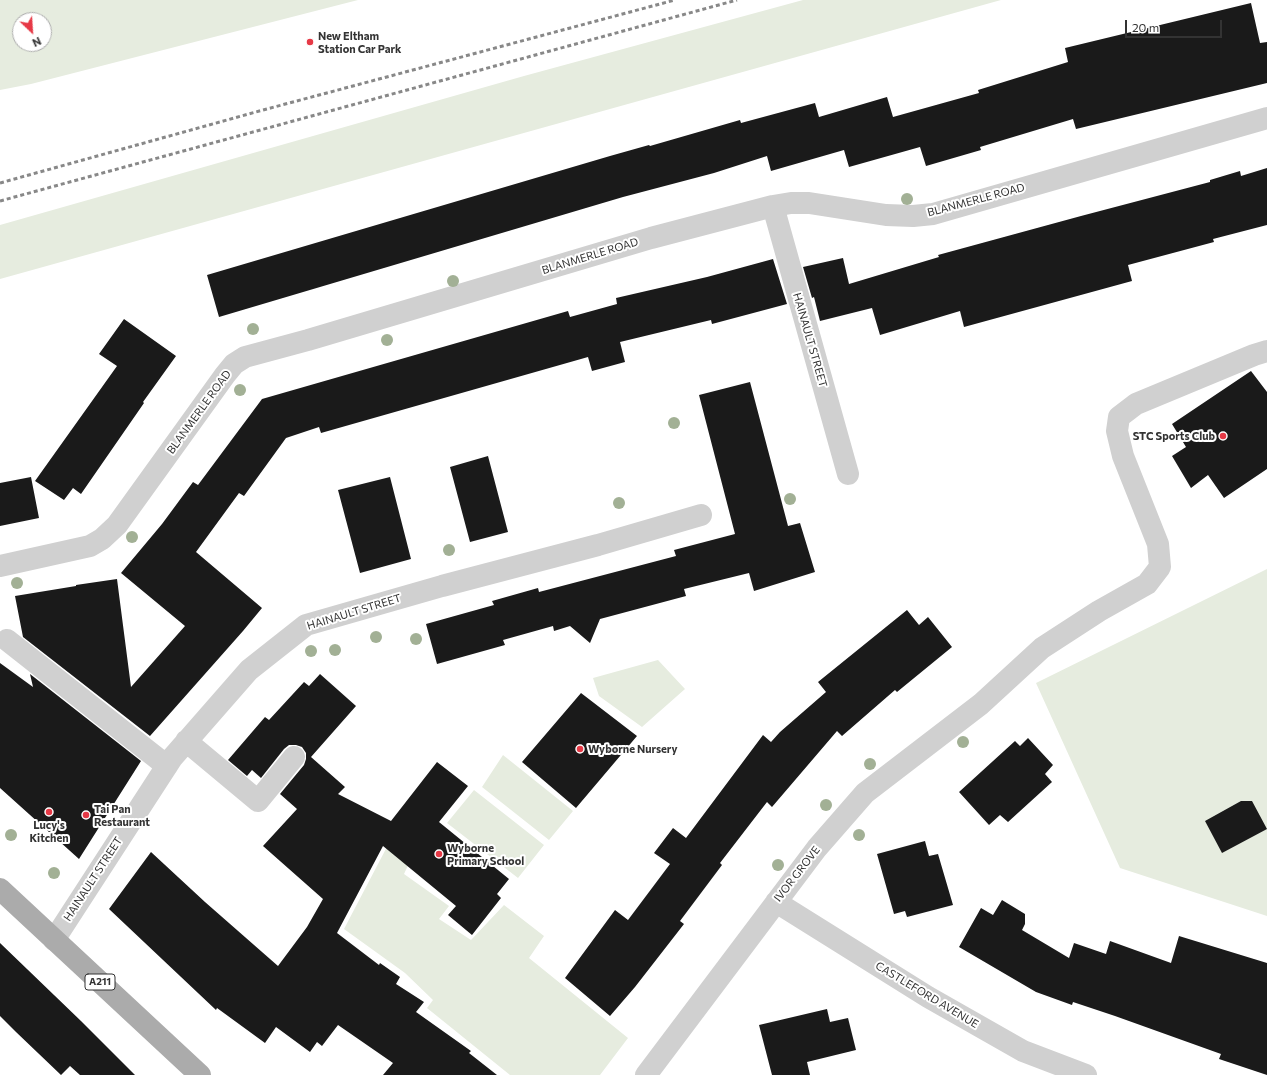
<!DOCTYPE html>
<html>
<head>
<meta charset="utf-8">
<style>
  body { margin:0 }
  #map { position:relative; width:1267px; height:1075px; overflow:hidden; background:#fff; font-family:Commissioner,sans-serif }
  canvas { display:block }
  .north { position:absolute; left:12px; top:12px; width:40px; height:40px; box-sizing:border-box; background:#fff; border:1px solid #adadad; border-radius:50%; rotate:155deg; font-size:11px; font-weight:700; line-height:16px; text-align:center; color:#333 }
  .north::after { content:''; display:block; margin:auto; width:14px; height:18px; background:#e63946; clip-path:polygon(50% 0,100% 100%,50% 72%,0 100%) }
  .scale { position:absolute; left:1125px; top:20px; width:97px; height:18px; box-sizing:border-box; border:2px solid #333; border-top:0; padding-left:5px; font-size:12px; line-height:14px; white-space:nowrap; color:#333; -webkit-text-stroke:3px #fff; paint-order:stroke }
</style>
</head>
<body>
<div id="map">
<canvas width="1267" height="1075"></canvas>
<div class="north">N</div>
<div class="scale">20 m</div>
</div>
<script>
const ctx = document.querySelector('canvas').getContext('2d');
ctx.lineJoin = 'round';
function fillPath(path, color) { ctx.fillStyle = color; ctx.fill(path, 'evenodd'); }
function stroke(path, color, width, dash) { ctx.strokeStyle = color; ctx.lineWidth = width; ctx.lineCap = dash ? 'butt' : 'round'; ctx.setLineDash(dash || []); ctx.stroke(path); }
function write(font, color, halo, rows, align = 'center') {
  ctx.font = font + ' Commissioner,sans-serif'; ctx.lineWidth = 4; ctx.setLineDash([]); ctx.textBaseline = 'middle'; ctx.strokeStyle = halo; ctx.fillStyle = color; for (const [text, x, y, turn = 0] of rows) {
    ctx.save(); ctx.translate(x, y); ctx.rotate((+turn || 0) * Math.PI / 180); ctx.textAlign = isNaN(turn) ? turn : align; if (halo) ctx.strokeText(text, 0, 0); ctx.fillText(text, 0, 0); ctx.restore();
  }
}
fillPath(new Path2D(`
  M0,0H358L31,84L0,90ZM20,20H44V44H20Z
  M803,0H1001L0,279V225L524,76Z
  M1267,569V916L1120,868L1036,683Z
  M658,660L685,689L642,727L599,696L593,678Z
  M503,755L573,811L549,840L482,787Z
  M474,790L544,845L518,878L447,823Z
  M389,843L411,859L404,874L449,906L439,919L471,940L504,905L544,936L529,958L628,1038L600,1075H510L427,1008L433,1000L405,973L344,929Z`), '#e6ecdf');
fillPath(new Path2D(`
  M1251,3L1260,43L1267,42V83L1076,129L1073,119L980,147L981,150L926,166L920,147L849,167L844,150L771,171L767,156L714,173L623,197L219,317L207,275L610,156L649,145L650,146L740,120L741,123L815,103L819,117L887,97L893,117L979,93L978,90L1068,62L1065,48Z
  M1267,168V225L1213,239L1214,242L1128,265L1132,281L964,327L960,311L880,335L872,308L820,321L814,297L812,298L803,267L843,258L849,284L939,257L938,255L1081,216L1210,182V180L1240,171L1241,176Z
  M773,259L787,304L712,324L711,320L620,342L625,362L592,371L588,357L321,433L319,427L286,438L244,496L239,493L196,552L262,608L243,631L150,736L23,637L15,596L76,586V585L117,579L131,687L185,626L121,573L162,524L193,482L198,485L262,399L568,311L570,317L617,304L616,298L707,277Z
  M124,319L176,356L143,402L144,403L81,494L73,488L64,500L35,481L117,366L99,354Z
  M1251,371L1267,392V469L1224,498L1208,475L1191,488L1172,456L1186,447L1172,424Z
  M750,382L788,526L800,523L815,572L754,591L749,573L684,589L686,596L600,619L590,643L570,626L554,631L553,626L503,640L505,645L437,664L426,624L494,605L492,601L538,588L539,592L676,556L674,550L735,534L699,395Z
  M488,456L508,532L470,542L450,467Z
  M31,477L39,518L0,526V483Z
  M390,477L411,559L360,573L338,490Z
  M907,610L919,625L928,617L952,647L897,692L895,690L842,736L837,731L772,807L767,802L720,863L722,865L680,921L684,924L635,987L610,1016L565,978L615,910L628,920L670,864L654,853L673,828L686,838L763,735L771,742L780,732L826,692L818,682Z
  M0,663L33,687L30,674L141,761L79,859L0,788Z
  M320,674L356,706L311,757L345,787L338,794L391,821L437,762L468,786L439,822L509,879L497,894L501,898L472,935L448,915L456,906L383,846L337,933L379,965L380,963L400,977L396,984L424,1002L416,1012L471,1051L469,1053L497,1075H383L393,1063L338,1025L322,1046L317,1042L310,1052L276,1027L265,1043L217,1008L216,1010L109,909L151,852L205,902L278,966L307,927L323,899L263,846L297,809L280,794L304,765L306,759V753L302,747L296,745H289L284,749L261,778L252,770L247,776L228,760L265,717L269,720L304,682L309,686Z
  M581,693L637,736L576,808L522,762Z
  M1028,738L1053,765L1045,774L1052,782L1008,822L1000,815L989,825L959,792L1015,741L1020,746Z
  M1241,801H1252L1267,829L1222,853L1205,821Z
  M925,841L929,856L938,854L953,905L907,917L905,911L894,914L877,854Z
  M1002,900L1025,914V924L1022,930L1069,958L1074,943L1106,954L1110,941L1171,963L1179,936L1267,963V1075L1219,1059L1221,1054L1115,1016L1073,1002L1072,1005L1036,992L959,947L981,908L993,915Z
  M0,943L81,1021L135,1075H80L70,1066L61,1075L16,1032L0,1016Z
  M827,1009L830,1022L848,1018L856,1050L807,1062L810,1075H772L759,1025Z`), '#1a1a1a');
stroke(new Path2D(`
  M773,206L848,474
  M0,566L90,546L102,539L117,525L225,375L234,364L245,357L308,340L651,238L773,206L791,203H809L886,215L913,216L933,214L1267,118
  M7,640L167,766
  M186,741L258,801L294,757
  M776,902L928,997L1023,1051L1086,1075
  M54,940L172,758L249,670L306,625L442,586L598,545L701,515
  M646,1075L817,848L865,793L981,704L1042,648L1099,611L1147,584L1160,567L1158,544L1123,456L1117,431L1119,417L1136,404L1254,355L1267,351`), '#d0d0d0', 22);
stroke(new Path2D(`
  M0,889L200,1075`), '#ababab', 22);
stroke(new Path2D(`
  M0,183L263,110L675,0
  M0,201L737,0`), '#888', 3, [4, 3]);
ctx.fillStyle = '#a2b095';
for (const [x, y] of [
  [907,199],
  [453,281],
  [253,329],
  [387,340],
  [240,390],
  [674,423],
  [790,499],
  [619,503],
  [132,537],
  [449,550],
  [17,583],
  [376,637],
  [416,639],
  [335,650],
  [311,651],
  [963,742],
  [870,764],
  [826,805],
  [11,835],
  [859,835],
  [778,865],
  [54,873]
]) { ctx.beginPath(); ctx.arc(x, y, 6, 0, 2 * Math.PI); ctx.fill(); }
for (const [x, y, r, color] of [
  [310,42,4,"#e63946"],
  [1223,436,4,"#e63946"],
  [580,749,4,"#e63946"],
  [49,812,4,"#e63946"],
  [86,815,4,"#e63946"],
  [439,854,4,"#e63946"]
]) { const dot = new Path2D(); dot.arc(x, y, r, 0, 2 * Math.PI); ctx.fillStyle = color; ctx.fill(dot); stroke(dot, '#fff', 1.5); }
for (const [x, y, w] of [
  [100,982,30]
]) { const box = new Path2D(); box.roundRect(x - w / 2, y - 8, w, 16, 3); ctx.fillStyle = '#fff'; ctx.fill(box); stroke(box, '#333', 1); }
write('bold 10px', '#333', null, [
  ["A211",100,982]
]);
write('bold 11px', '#333', '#fff', [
  ["New Eltham",318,36],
  ["Station Car Park",318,49],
  ["STC Sports Club",1215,436,"right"],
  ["Wyborne Nursery",588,749],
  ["Tai Pan",94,809],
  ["Restaurant",94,822],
  ["Lucy's",49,825,"center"],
  ["Kitchen",49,838,"center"],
  ["Wyborne",447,848],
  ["Primary School",447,861]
], 'left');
write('11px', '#333', '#fff', [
  ["BLANMERLE ROAD",976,200,-15],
  ["BLANMERLE ROAD",590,256,-17],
  ["HAINAULT STREET",810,340,74],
  ["BLANMERLE ROAD",199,412,-54],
  ["HAINAULT STREET",354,612,-17],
  ["IVOR GROVE",797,874,-52],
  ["HAINAULT STREET",93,879,-57],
  ["CASTLEFORD AVENUE",927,995,31]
]);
</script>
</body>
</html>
